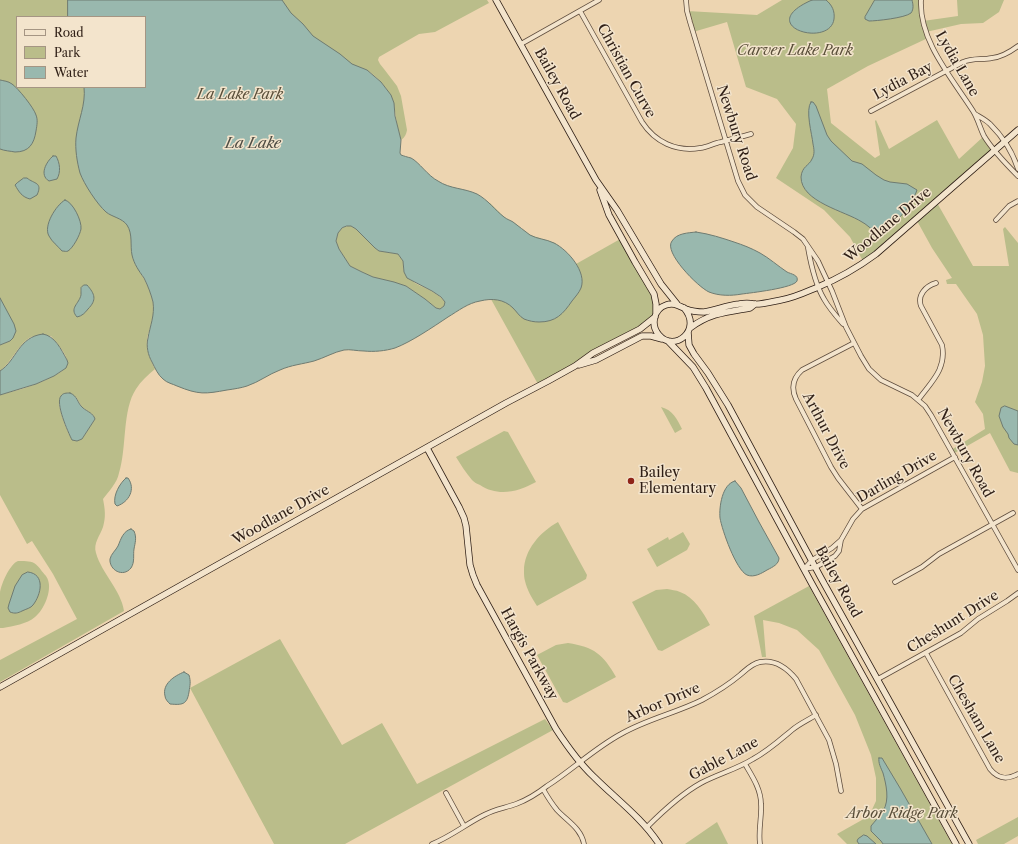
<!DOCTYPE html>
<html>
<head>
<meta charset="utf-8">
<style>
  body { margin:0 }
  #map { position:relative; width:1018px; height:844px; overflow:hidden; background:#edd5b1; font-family:"Libre Caslon Text",serif }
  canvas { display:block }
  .legend { position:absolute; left:16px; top:16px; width:130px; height:72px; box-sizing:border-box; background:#f3e4cc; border:1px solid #a59583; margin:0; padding:5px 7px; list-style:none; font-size:12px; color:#2f1f16 }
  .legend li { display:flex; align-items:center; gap:8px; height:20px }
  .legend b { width:20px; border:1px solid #a59583 }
</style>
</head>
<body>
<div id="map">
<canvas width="1018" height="844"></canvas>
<ul class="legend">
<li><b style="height:5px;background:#f3e4cc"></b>Road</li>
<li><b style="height:11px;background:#babd8a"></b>Park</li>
<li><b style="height:11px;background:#99b8ae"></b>Water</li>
</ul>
</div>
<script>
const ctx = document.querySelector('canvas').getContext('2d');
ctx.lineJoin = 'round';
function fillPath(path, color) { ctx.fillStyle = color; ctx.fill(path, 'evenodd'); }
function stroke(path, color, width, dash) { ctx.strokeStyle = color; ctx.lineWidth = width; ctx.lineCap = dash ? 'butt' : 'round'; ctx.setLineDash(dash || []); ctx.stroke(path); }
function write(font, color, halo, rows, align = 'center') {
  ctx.font = font + ' "Libre Caslon Text",serif'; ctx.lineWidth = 3; ctx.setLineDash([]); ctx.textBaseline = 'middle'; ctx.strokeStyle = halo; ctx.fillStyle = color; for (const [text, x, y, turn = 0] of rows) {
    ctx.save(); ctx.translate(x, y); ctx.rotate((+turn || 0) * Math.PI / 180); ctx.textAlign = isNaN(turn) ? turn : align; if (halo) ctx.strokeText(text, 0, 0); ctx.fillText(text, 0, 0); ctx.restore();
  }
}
fillPath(new Path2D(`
  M0,0H487L489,3L435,32L419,34L379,57L378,60L380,64L384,69L397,86L401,96L407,130C406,135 405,137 401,140C399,132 397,125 396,118C395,113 395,107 393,102C390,90 376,75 365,69L135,263C143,277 153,292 154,309C154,319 149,329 147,339C146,349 150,359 155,369C148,375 141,381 136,389C122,410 127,448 119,473C117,483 109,491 103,499C105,509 106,517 103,527C100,536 93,543 96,553C102,574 121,590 124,611L0,682V660L77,619L53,574L32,541L27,544L0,495V395C6,393 12,392 18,390C27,388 65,374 67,365C70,357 56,342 51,336C45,336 36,335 31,337C19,343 11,363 0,371V345L10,341L13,338L0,335ZM17,17H145V87H17ZM76,397L82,407L93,415L95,419L82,439L75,441C67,436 61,413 59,404Z
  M782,0H921L923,21L958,16L957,0H1004L999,12L983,23L961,24L926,32L928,38L868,66L827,89L831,123L875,158L880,155L875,121L876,120L889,149L937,120L959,159L984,136L995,150L936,201L973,266H1009L1003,229L1005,227L1018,243V473L1010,471L990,433L953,454L951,450L985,429L983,414L975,402L982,382L985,366L983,335L977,314L956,284H947L946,280L952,278L932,248L916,219L864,263L850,237L824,210L776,178L793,148L796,124L777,99L746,87L727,22L693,32L687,11L757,15Z
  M490,203L505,218L514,223L530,235L555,243L560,247L567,253L576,264L622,238L652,290L655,315L648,323L539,386L450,225Z
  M347,226H351L356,229L375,248L379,251L398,254L403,261L404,272C407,276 411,280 415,283C426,289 437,292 445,302L444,306L440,309L436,308L425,299L406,286L373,277L362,272L350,266L339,249L336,241L338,233L342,228Z
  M661,407C673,410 677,419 682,429L675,433Z
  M504,431L508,432L536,482C518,492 498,497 480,485C477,484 474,482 472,480C466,473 461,465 456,457Z
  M558,522L587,575L586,579L537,606C532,598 527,590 525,581C524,578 524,574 524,571C524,550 540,532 558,522Z
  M683,532L690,544L687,550L657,567L647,549L668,537L669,540Z
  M18,561C23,561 30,561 34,563C37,565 39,567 41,570C43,573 47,576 48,580C52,591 44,610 35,617C27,624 13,626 3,628H0C0,617 0,603 0,593C1,584 10,564 18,561Z
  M809,586L952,844H847L837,834L869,816L876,801V778L871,755L855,715L819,650L797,630L779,623L763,620L766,657H762L754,616Z
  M667,589C671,590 676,590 680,592C694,597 703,612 710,625L662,651L658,650L632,602L656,590Z
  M280,639L342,745L382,723L417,784L545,719L553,730L345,844H274L190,688Z
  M568,643C594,647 603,654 616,677L567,703L563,702L537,655L556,645Z
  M1018,817V836L1004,844H978L976,840Z
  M717,822L728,844H685Z`), '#babd8a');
const water = new Path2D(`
  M68,0H282L291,13L303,24L313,36L340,54L352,64L367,70L381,82L391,95L394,103L395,116L401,140L400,153L401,155C404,156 407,157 411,158C419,162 428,176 438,181C450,189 464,188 477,194C488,200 495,210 504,217C508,220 510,220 513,222C519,226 524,231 530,235C537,239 546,239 554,243C568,250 587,272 581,288C579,293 575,297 572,301C563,314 556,322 539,322C534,322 529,321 524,319C519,316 517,312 513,308C504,299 492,298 480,301C468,303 458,311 448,317C433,327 411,342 395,348C385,351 374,352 364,351C357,351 350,349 344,350C334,352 324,358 314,361C303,364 291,365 280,370C269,374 259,382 247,386C241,388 234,389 227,390C205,394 199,395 177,386C173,384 167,383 163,379C158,375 155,368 152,362C148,355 146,346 148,338C150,326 155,315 153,302C151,294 148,286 144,278C139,271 134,264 132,255C130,246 133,234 127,225C122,218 112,217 106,212C97,204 84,184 80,173C77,162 75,149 76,138C78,120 86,105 84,87H145V17H68ZM347,226H351L356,229L375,248L379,251L398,254L403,261L404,272L407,278L432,291L441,297L445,302L444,306L440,309L436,308L425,299L406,286L394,282L373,277L362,272L350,266L339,249L336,241L338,233L342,228Z
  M812,0H826C832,5 835,11 834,19C830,49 752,26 812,0Z
  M875,0H912C913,4 914,9 911,13C905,18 876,21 869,21L865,19V17Z
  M0,80C4,81 8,81 12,84C18,88 34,108 36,115C38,120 37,125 36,131C34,144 29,152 15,152C10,151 5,151 0,149Z
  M811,102H813L816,106L827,135L831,141L852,161L862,164L876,175L884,180L890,182L907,184L917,190C912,205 892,232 874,231C870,228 866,224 862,222C845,211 801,202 801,177C802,166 809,166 812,159C815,154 814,149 813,144C812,134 805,110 811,102Z
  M53,156H56C60,163 61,172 57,179L49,181C39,175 46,162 53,156Z
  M24,178H27C34,184 43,182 37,195L30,199C22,197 19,192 15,185L17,183Z
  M65,200C73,202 82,221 81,229C80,235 73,248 68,251C66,252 65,251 62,251C58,246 52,242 49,236C43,226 56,205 65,200Z
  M696,232C710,234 722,238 734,242C743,245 751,248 760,253C769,258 778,266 787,272C791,274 799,275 797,281C794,288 750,293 742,294C731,296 719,296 709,292C698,287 663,252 672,241C677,233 688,233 696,232Z
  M84,285H87C95,294 97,300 88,309C85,313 82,316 77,317C69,308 79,304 81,295C81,295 81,289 81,288Z
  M0,298L14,324L16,331L13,338L10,341L0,345Z
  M43,334C55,336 61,349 67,360L68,363L66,368L54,376L36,384L0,395V371C17,360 18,337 43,334Z
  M70,393C78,396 77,403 83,408C88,412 93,413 95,419L82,439L77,441L72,440C68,432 55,403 61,396C63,393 66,393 70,393Z
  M1005,406L1018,411V445L1014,444L1009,438L1008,434L1003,427L999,416L1001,408Z
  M126,478H128C136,489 129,502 117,506L115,504C113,495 120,483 126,478Z
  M735,481L741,488L759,522L779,558C779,564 773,567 767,570C762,573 754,578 747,575C736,570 722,530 720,518C719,507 722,484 735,481Z
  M131,529L134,531C137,538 135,543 134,549C133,555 135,562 131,568C123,578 109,570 110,559C111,554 116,550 118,546C121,539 123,531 131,529Z
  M28,572C46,574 41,595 33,605C31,608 26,609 22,611C18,613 15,614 10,612L8,608L9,604L15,586L22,575Z
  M184,672L189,675C191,682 190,685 189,692C187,705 182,705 170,704C168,702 165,699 165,696C162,684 174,676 184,672Z
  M879,758H882L900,788L932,844H883L881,841L871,831V826C875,821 880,816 883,811C890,800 886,784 883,773C881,768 878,763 879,758Z
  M864,835L867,836L876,844H859L857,841L858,839Z`);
fillPath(water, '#99b8ae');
stroke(water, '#6f7b71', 1);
const street = new Path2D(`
  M686,0L687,11L690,22L738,181L745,195L757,207L794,232L803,239L818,261L832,291L846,327L861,356L869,369L881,380L912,395L925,406L931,415L1018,570
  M921,0C919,41 952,78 973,111C978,119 980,128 984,136C993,151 1006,164 1018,176
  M580,11L642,122C655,142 676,152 700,148C708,147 714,143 721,142C731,139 741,137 751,134
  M521,44L599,0
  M871,111L963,62C973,58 982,60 992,58C1001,57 1010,52 1018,46
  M975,114C980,117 986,120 990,124C1002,136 1013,153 1018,169
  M996,220L1009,206L1018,201
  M808,248C811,265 815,284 824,299C829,308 836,316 843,324
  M854,343L802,370C793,378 791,388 796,399L831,467L838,478L862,509
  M918,400C931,382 947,369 942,345L921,306C917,295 926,286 936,283
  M804,569L812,560L832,548L841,540L853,519L862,509L955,457
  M804,569L816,567L835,556L839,551L841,540
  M895,582L922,567L939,554L1013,513
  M926,653L990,769C998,779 1007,780 1018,774
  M878,679L961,633L978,619L1007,601L1018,593
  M745,764C752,776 761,789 761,804C762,817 758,830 760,844
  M543,789C547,796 552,804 557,810C567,821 581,828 584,844
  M446,793L464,826
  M647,827C662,812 681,794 701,783C718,774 737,769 753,759C768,751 780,740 792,730C799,724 808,720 816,715
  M432,844C450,837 466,824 484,815C495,809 505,808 516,804C527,800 538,793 547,786C572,770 595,748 621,734C647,719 676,713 702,700C715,693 728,685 740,675C746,670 751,664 760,662C775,659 787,668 796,679L829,740L836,764L841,791`);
const secondary = new Path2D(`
  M496,0L596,180L617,210L661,284L677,304
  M600,190L609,215L635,262L654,294L656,304V313
  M684,308C703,330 674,353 659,335C650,325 654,309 666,305C674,302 679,306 686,309C691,311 698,312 704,312C716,310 727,305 739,304C745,303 749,303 754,304C760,305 775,301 781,300C794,298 806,292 818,287C840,278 857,268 876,254L1018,130
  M690,328C710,313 727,312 750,308L755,304
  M688,332L689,345L694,354L708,373L728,405L821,578L969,844
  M668,341L693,367L706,388L812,584L956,844
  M579,365L596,360L642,336H651L662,339
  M427,448L459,507L464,518L466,526L470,565L473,575L477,585L556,729C567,746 579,763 594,777C616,799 642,818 659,844
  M0,687L506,403L548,381L575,366L593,353L640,329L655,317`);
stroke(street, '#5e4c3d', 5.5);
stroke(secondary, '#2f1f16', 7);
stroke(street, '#f3e4cc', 4);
stroke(secondary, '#f3e4cc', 5.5);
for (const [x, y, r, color] of [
  [631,481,4,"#8f2418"]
]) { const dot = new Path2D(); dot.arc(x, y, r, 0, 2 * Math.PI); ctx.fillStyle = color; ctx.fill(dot); stroke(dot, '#f3e4cc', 1.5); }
write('italic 14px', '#594e39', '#f3e4cc', [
  ["Carver Lake Park",795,51],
  ["La Lake Park",240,95],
  ["Arbor Ridge Park",902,814]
]);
write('14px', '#2f1f16', '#f3e4cc', [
  ["Lydia Lane",957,64,60],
  ["Christian Curve",626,71,61],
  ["Lydia Bay",903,81,-28],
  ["Bailey Road",557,84,61],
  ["Newbury Road",736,133,72],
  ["Woodlane Drive",888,225,-40],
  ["Arthur Drive",826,431,62],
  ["Newbury Road",965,453,61],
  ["Darling Drive",897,477,-30],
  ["Woodlane Drive",281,515,-29],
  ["Bailey Road",838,582,61],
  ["Cheshunt Drive",953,622,-32],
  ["Hargis Parkway",529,654,61],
  ["Arbor Drive",663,703,-23],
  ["Chesham Lane",976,719,60],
  ["Gable Lane",724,759,-28]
]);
write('14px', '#2f1f16', '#f3e4cc', [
  ["Bailey",639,473],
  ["Elementary",639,489]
], 'left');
write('italic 15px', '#4f4d44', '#f3e4cc', [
  ["La Lake",253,144]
]);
</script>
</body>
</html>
